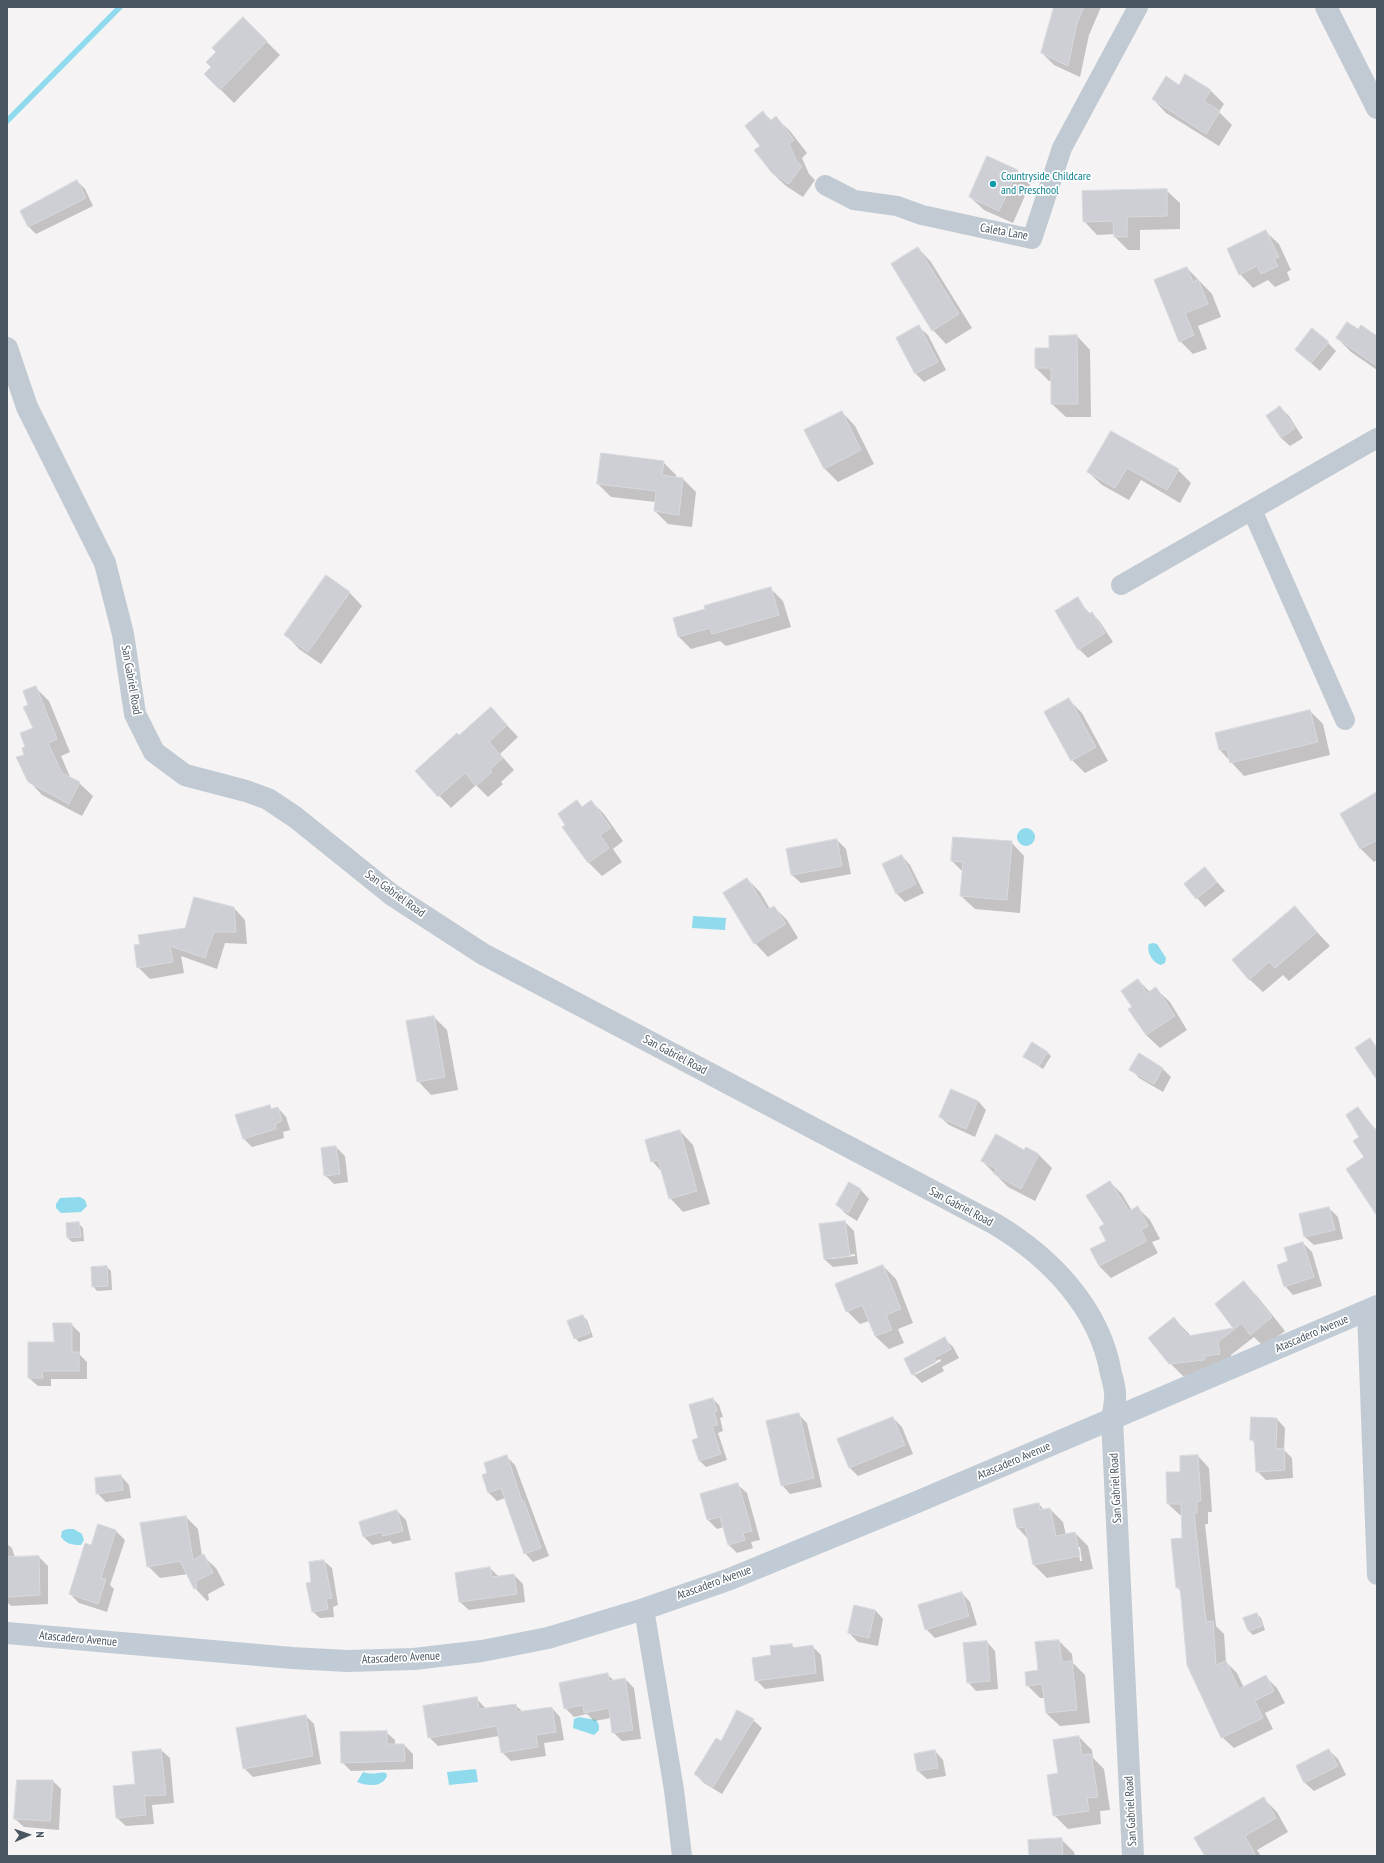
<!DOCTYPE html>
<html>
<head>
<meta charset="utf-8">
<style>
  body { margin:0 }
  #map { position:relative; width:1384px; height:1863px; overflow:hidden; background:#f5f3f3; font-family:"PT Sans Narrow",sans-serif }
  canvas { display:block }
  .frame { position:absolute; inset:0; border:8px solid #4a5661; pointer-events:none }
  .north { position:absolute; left:8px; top:1815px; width:40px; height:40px; -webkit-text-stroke:3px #fff; paint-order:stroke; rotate:88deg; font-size:11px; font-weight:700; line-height:16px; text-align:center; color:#4a5661 }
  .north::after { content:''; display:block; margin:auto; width:14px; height:18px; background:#4a5661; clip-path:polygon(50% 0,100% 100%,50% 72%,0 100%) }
</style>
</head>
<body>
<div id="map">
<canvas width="1384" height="1863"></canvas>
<div class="frame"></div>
<div class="north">N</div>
</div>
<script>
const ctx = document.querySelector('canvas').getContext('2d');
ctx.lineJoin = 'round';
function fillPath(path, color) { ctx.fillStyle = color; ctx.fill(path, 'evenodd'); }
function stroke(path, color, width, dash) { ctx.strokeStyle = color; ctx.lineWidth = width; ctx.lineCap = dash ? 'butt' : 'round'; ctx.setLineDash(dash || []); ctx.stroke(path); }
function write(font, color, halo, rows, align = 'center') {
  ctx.font = font + ' "PT Sans Narrow",sans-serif'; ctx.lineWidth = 3.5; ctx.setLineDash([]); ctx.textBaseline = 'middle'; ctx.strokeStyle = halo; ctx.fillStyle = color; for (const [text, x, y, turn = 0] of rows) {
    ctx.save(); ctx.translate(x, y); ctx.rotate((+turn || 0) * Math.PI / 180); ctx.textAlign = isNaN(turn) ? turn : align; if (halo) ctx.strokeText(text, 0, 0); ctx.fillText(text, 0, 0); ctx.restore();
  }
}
fillPath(new Path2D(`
  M1017 837a9 9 0 1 1 18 0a9 9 0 1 1-18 0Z
  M693,916L726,918L725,930L692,928Z
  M1153,943L1157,944L1166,958L1165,963L1161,965C1153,963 1146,952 1149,944Z
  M80,1197L85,1200L87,1206L81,1212L61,1213L56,1208V1204L60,1198Z
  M67,1529H74L82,1534L84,1540L81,1545C72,1545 66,1544 61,1537L62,1531Z
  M579,1717L596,1720L599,1725V1730L594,1735L573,1728L574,1719Z
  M476,1769L478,1782L449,1785L447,1772Z
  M363,1772C375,1776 378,1771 386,1773L387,1776C382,1788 367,1786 357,1782Z`), '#90daee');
fillPath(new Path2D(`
  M1055,7H1101L1089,35L1080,77L1054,65L1042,53Z
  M243,18L280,55L234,103L205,74L212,67L217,52Z
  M1186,75L1211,91L1224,104L1219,112L1232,125L1219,146L1166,113L1153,99L1179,86Z
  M763,112L772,121L776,118L790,131L807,153L802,158L809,174L815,180L803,197L786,186L772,173L761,146Z
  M1017,171L1030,184L1013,223L984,210L970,197Z
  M77,181L85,189L93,206L36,234L29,227L21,211Z
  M1166,190L1180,203V229L1140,230V250H1128L1115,237V234L1097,235L1084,221Z
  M1265,231L1279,244L1291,270L1287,272L1290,280L1275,287L1268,280L1253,288L1240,274Z
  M918,248L931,262L972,328L946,344L933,330L893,264Z
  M1187,268L1212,294L1221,317L1198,326L1207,349L1193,354L1180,341Z
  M919,327L928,335L946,370L924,382L915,373Z
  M1359,331L1377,337V370L1351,352L1337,338Z
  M1077,336L1090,350L1091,417H1066L1052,404V381H1049L1036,368L1050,349Z
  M1328,343L1336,351L1320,371L1296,350Z
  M1280,407L1289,416L1303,438L1290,446L1281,438Z
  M842,412L855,426L874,464L838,482L824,468Z
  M1111,432L1178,470L1191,483L1180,503L1141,480L1129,500L1102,485L1088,472Z
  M663,462L676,475V478L683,479L696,492L692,527L668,524L655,511L656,502L611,497L598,484Z
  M770,588L783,601L791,627L726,646L720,641L691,649L679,637Z
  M349,592L362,606L321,664L299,649L286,635Z
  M1077,598L1090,614L1092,613L1100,622L1113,642L1088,658L1079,649Z
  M35,687L49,701L70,752L61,756L71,779L79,783L93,796L82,816L42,795L29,781L25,755L26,748L34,729L29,706Z
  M1069,700L1082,713L1108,761L1085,773L1072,760Z
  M491,708L518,737L500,754L514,770L501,782L503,784L488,797L476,785L451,808L416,771L460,737Z
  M1310,711L1323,724L1330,755L1244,776L1220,750Z
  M1377,797V860L1374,862L1361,849L1341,814Z
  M591,801L604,814L623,841L613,849L622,862L602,876L589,863L564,827L567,825L577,802L583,807Z
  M837,840L846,849L851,874L801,883L792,875Z
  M1011,842L1024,856L1020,913L975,909L961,896L963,872L952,861Z
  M902,856L910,865L924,893L905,902L896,893Z
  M1205,868L1225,891L1205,907L1185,884Z
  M747,879L760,892L770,909L774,907L787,920L798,938L768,957L755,943Z
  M234,908L245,920L247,944L225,943L217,969L181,956L184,973L150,979L138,967L185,929Z
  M1295,908L1330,946L1289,981L1283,975L1263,992L1249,979Z
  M1138,980L1150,992L1156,989L1170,1002L1187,1030L1160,1048L1146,1035L1133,1007Z
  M434,1017L447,1030L458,1090L431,1095L418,1081Z
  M1047,1052L1051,1056L1043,1069L1025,1057Z
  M1162,1068L1171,1077L1163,1092L1139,1078L1131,1069Z
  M978,1101L986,1110L975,1137L949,1125L940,1117Z
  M269,1106L272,1109L278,1108L286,1117L290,1130L283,1132L284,1138L252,1147L244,1139Z
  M1358,1108L1377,1131V1155L1360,1137Z
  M680,1131L693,1145L710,1204L683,1212L670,1198L662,1172L652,1161Z
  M336,1147L345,1156L348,1182L334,1184L325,1175Z
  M1026,1148L1039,1155L1052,1168L1035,1201L1008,1187L982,1161L1025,1151Z
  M1110,1182L1122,1194L1132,1211L1138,1208L1150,1220L1160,1239L1152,1242L1158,1253L1111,1278L1099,1266L1107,1241L1105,1225Z
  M850,1183L861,1190L869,1199L857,1221L846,1214L837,1205Z
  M1329,1208L1338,1217L1343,1239L1314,1245L1305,1237Z
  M845,1222L854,1231L858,1264L833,1267L824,1259ZM855,1254V1256L831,1259V1257Z
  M79,1224L83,1228L84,1241L72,1242L68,1238Z
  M1303,1243L1312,1252L1322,1286L1293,1295L1285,1286L1289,1262Z
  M883,1266L896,1279L913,1323L898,1329L904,1343L889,1349L875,1336L869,1321L860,1324L847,1311Z
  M107,1267L111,1271L112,1290L97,1291L93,1286Z
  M1243,1282L1257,1296L1285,1331L1264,1347L1254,1337L1231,1355L1232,1367L1217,1373L1183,1376L1170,1363L1174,1318L1191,1336L1235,1329L1216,1304Z
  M583,1316L587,1320L593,1337L579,1342L575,1338Z
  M71,1324L80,1333V1355L87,1362V1379H51V1386H38L29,1378L55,1343Z
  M944,1338L953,1347L959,1358L942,1367L944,1371L922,1383L913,1374L905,1360ZM940,1359L941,1361L915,1375V1372Z
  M713,1399L719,1405L723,1417L720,1418L723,1431L718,1433L727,1460L706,1467L700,1461L693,1441L700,1439Z
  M798,1414L807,1423L822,1487L790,1494L782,1485Z
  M893,1418L902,1427L913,1454L858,1476L849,1467Z
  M1277,1419L1285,1428L1284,1450L1292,1458L1293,1478L1266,1480L1257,1471L1255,1444L1251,1439Z
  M1198,1456L1209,1468L1212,1512H1208V1524H1205L1216,1626L1224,1634L1226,1662L1237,1673L1244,1688L1265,1676L1277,1688L1285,1703L1265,1713L1273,1729L1234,1748L1222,1737L1181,1592L1177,1587L1183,1539L1182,1515H1180L1168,1504L1182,1473Z
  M507,1457L515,1465L549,1556L533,1562L525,1553L505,1498L497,1501L488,1492L489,1473Z
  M121,1476L129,1485L131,1498L106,1502L97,1493Z
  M738,1485L747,1493L760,1540L751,1542L753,1548L737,1553L728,1544L724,1527L717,1529L708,1520L701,1495Z
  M1039,1504L1044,1510L1050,1509L1063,1522L1066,1535L1075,1533L1088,1546L1093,1569L1047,1578L1034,1565L1028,1539L1018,1528ZM1078,1547H1080L1082,1561H1080Z
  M397,1511L406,1520L411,1540L393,1544L390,1541L372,1545L364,1537Z
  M186,1517L198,1529L202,1556H203L216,1568L225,1585L208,1594L209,1600L207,1601L195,1588L188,1574L160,1578L148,1566Z
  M99,1525L116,1531L125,1540L110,1585L114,1589L107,1612L79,1603L70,1594L92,1546Z
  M7,1544L12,1548L15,1558L39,1557L48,1566V1604L11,1606L7,1602Z
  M324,1561L332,1568L338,1605L333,1607L334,1617L320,1618L312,1611L313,1582Z
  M490,1568L499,1577L514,1575L523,1584L525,1602L469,1610L460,1602Z
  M962,1593L970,1602L977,1625L935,1638L926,1629Z
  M875,1610L883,1619L878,1646L858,1642L849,1633Z
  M1257,1614L1261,1618L1265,1630L1253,1635L1249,1631L1244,1618Z
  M1059,1641L1072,1654L1073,1663L1085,1675L1090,1723L1060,1726L1046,1713L1045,1698H1040L1027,1685L1039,1671Z
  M987,1642L995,1651L998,1689L976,1691L968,1682Z
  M791,1645L795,1648L812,1646L821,1655L824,1681L765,1689L756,1680L772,1656Z
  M607,1674L614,1681L625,1679L634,1688L641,1739L622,1741L613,1732L611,1718L594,1721L587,1714L574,1717L565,1708Z
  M477,1699L486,1709L515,1705L523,1712L552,1708L560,1717L564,1740L544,1743L546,1756L511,1761L502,1752L499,1736L438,1746L429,1737Z
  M306,1716L314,1724L321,1764L253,1777L244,1768Z
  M753,1720L762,1728L722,1794L704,1783L695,1774L721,1742Z
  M386,1732L395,1740V1745H404L413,1754V1769L351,1771L342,1762Z
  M1079,1737L1092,1750L1093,1758L1104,1769L1110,1810L1100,1811L1101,1824L1068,1829L1054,1815L1059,1774Z
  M161,1750L170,1758L174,1803L152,1805L154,1824L126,1826L117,1818L136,1785L133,1752Z
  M1329,1750L1338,1759L1346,1775L1314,1791L1305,1783L1297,1767Z
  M935,1751L943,1760L946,1776L927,1779L918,1771Z
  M53,1781L61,1789L59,1830L24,1827L15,1819Z
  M1264,1799L1277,1812L1288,1832L1257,1850L1261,1856H1206Z
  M1061,1839L1074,1852L1075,1856H1030Z`), '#0003');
stroke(new Path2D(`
  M7,121L120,7`), '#90daee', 5.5);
const building = new Path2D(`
  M1054,7H1084L1077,23L1068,66L1041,53Z
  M243,17L267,41L220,90L204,74L211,67L206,62L216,52L212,48Z
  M1185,74L1211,90L1204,101L1220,111L1206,134L1152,99L1166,76L1179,85Z
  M763,111L770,121L776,116L794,140L789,144L797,162L802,166L789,184L772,173L754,150L760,146L745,126Z
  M987,156L1018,170L999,211L969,197Z
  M77,180L86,198L28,227L20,211Z
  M1167,189V216L1127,217V237H1114L1113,221L1083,222L1082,191Z
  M1266,230L1279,257L1274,259L1278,266L1261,274L1257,266L1239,275L1227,249Z
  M918,247L959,314L932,331L891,264Z
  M1187,267L1193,282L1198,279L1208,304L1185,313L1194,335L1179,342L1154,280Z
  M1347,322L1358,329L1361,325L1377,336V366L1336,338Z
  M919,325L938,362L915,374L896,338Z
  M1312,328L1329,342L1311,363L1295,350Z
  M1077,335L1078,404H1051V368H1035V348H1049V336Z
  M1280,406L1295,428L1281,438L1266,416Z
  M842,411L861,450L824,469L804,430Z
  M1111,431L1179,469L1167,490L1127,468L1115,488L1087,472Z
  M601,453L664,461L662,475L683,478L679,515L654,511L656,491L597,484Z
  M326,575L350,592L308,652L284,635Z
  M771,587L779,615L712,634L710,628L678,637L673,618L705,609L704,606Z
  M1078,597L1088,614L1092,612L1105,633L1078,650L1055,611Z
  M36,686L57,739L48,743L62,773L80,782L69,804L28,782L16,757L24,755L22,748L25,747L20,733L33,728L23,707L28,705L23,691Z
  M1069,698L1096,747L1071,761L1044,712Z
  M491,707L507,725L489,742L503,758L490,770L492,772L476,786L465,773L438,797L415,771L457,733L459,735Z
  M1310,710L1318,742L1230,763L1227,749L1219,750L1215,733Z
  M1377,792V840L1360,849L1340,814Z
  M577,800L582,807L591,800L611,828L600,835L609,848L588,863L562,827L565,825L558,814Z
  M953,837L1012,841L1007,900L960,896L963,862L951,861Z
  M837,839L842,866L791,875L786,849Z
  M902,855L916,884L896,894L882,864Z
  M1205,867L1217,882L1196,899L1184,884Z
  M747,878L767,910L774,906L786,924L754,944L723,893Z
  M194,897L234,907L236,932H214L205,958L170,946L173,962L137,968L134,945L140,944L138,935L185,928Z
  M1295,906L1317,932L1275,968L1269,962L1249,980L1232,960Z
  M1138,979L1147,993L1156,987L1175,1016L1146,1035L1128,1009L1132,1007L1121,991Z
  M434,1016L445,1077L417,1082L406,1021Z
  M1370,1038L1377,1048V1080L1355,1048Z
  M1032,1042L1048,1052L1039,1066L1023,1057Z
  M1139,1053L1163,1068L1154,1084L1129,1070Z
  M951,1089L978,1101L966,1129L939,1117Z
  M270,1105L271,1109L278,1107L282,1121L275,1124L276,1129L243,1139L235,1115Z
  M1358,1107L1377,1133V1216L1346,1169L1364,1157L1353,1141L1359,1137L1346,1115Z
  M680,1130L697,1191L669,1199L658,1160L651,1162L645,1140Z
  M996,1134L1024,1150L1026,1147L1039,1154L1021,1189L994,1174L996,1169L981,1161Z
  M336,1146L340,1174L324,1176L321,1148Z
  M1110,1181L1129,1211L1138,1206L1148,1226L1141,1230L1147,1241L1099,1266L1090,1249L1106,1241L1099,1227L1104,1224L1086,1196Z
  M849,1182L861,1189L848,1213L836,1205Z
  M1329,1207L1335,1230L1304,1237L1299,1214Z
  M845,1221L850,1256L824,1259L819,1224Z
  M79,1222L81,1237L67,1238L66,1223Z
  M1303,1242L1314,1277L1284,1287L1277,1265L1288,1261L1284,1248Z
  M883,1265L901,1309L886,1315L892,1330L875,1336L862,1305L846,1312L835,1284Z
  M107,1266L108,1286L92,1287L91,1267Z
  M1244,1281L1272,1317L1250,1335L1242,1323L1218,1342L1220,1354L1205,1356L1204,1360L1169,1364L1148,1338L1174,1317L1188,1336L1233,1328L1215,1304Z
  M583,1315L590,1333L574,1339L567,1321Z
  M53,1323H72V1352H79V1371H42L43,1378H28V1342H54Z
  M945,1337L951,1349L934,1358L936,1362L912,1375L904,1359Z
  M713,1398L717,1411L714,1412L718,1425L712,1426L721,1454L699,1461L692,1440L698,1438L689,1405Z
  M799,1413L814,1478L781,1486L766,1421Z
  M893,1417L905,1445L849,1468L837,1439Z
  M1251,1417L1277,1418L1276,1449L1284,1448L1285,1470L1256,1472L1254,1440H1250Z
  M507,1455L522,1501H524L541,1548L524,1554L501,1488L488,1493L482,1475L487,1473L484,1463Z
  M1198,1455L1201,1501H1197V1513H1194L1206,1622L1213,1621L1216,1665L1226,1661L1239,1689L1266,1675L1274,1691L1255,1701L1263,1718L1221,1738L1187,1665L1180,1587L1176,1588L1171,1539L1182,1538L1181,1504H1167L1166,1472H1180V1456Z
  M121,1475L123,1490L96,1494L95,1478Z
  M738,1483L752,1531L743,1533L745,1540L728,1545L720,1517L707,1520L700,1494Z
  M1039,1503L1040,1510L1050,1508L1056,1536L1075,1532L1080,1556L1033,1565L1025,1527L1017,1528L1013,1509Z
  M397,1510L403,1531L383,1536L382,1532L363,1537L359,1522Z
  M186,1516L193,1560L204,1554L213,1573L196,1581L197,1588L194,1589L180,1561L147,1567L140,1523Z
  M98,1524L116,1530L101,1578L106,1579L98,1604L69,1594L85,1543L91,1545Z
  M39,1556L40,1595L7,1597V1557Z
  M324,1560L332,1598L326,1599L328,1609L312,1612L306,1583L311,1582L309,1562Z
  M490,1567L492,1577L514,1574L517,1594L459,1602L455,1573Z
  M962,1592L969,1616L925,1630L918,1605Z
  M854,1605L875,1610L869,1638L848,1633Z
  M1257,1613L1262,1626L1248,1631L1243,1618Z
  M1059,1640L1062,1662L1072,1661L1077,1710L1046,1713L1042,1684L1026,1686L1025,1672L1038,1670L1035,1642Z
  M987,1641L990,1681L967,1683L963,1643Z
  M792,1644V1648L813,1645L816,1673L755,1681L752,1658L771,1655L770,1646Z
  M608,1673L609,1681L625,1678L633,1730L612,1733L609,1708L584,1713L583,1705L564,1709L559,1683Z
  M477,1697L479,1709L516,1704L517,1712L552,1707L556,1732L536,1735L538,1747L501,1753L497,1726L428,1738L423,1706Z
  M737,1710L754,1719L713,1787L694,1774L716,1738L721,1741Z
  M306,1715L313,1756L243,1769L236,1728Z
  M387,1731V1744H404L405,1761L341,1763L340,1732Z
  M1079,1736L1082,1755L1091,1754L1098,1797L1087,1798L1089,1811L1053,1816L1047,1775L1058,1773L1053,1740Z
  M161,1749L166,1795L144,1796L146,1815L116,1818L113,1786L135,1784L132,1752Z
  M1329,1749L1338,1766L1304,1783L1296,1766Z
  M935,1750L938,1768L917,1771L914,1754Z
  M17,1780H53L50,1821L14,1819Z
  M1264,1797L1276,1818L1245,1836L1256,1856H1205L1194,1838Z
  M1062,1838L1063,1856H1029L1028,1840Z`);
fillPath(building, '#cdcfd5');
stroke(building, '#d7d9de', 1);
stroke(new Path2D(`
  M825,185L854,200L897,206L922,215L1032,239L1062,148L1138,7
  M1252,510L1345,720
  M1121,585L1377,438
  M1367,1311L1377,1575
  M644,1609L674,1790L682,1856`), '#c1cad2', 20);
stroke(new Path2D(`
  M1326,7L1377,108
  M7,348L27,407L105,563L123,634L135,714L154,752L185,775L246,791L268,799L295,817L392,895L483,954L995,1224C1050,1257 1100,1308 1111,1374C1113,1381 1116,1390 1115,1398C1115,1405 1113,1412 1112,1419L1133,1856`), '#c1cad2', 22);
stroke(new Path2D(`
  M7,1633L292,1658L347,1661L414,1659L482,1651L548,1638L644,1609L730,1579L917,1502L1377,1306`), '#c1cbd6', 22);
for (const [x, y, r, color] of [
  [993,184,4,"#0f9aa8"]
]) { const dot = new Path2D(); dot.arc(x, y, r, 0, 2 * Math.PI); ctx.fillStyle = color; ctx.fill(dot); stroke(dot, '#fff', 1.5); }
write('12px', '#0d838f', '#fff', [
  ["Countryside Childcare",1001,177],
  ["and Preschool",1001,191]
], 'left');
write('12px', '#4a5661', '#fff', [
  ["Caleta Lane",1004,232,10],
  ["San Gabriel Road",131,680,80],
  ["San Gabriel Road",395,894,36],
  ["San Gabriel Road",675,1055,28],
  ["San Gabriel Road",961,1207,28],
  ["Atascadero Avenue",1312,1334,-23],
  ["Atascadero Avenue",1014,1461,-23],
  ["San Gabriel Road",1116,1488,-93],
  ["Atascadero Avenue",714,1583,-20],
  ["Atascadero Avenue",78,1639,5],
  ["Atascadero Avenue",401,1658,-3],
  ["San Gabriel Road",1131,1811,-93]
]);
</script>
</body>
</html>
